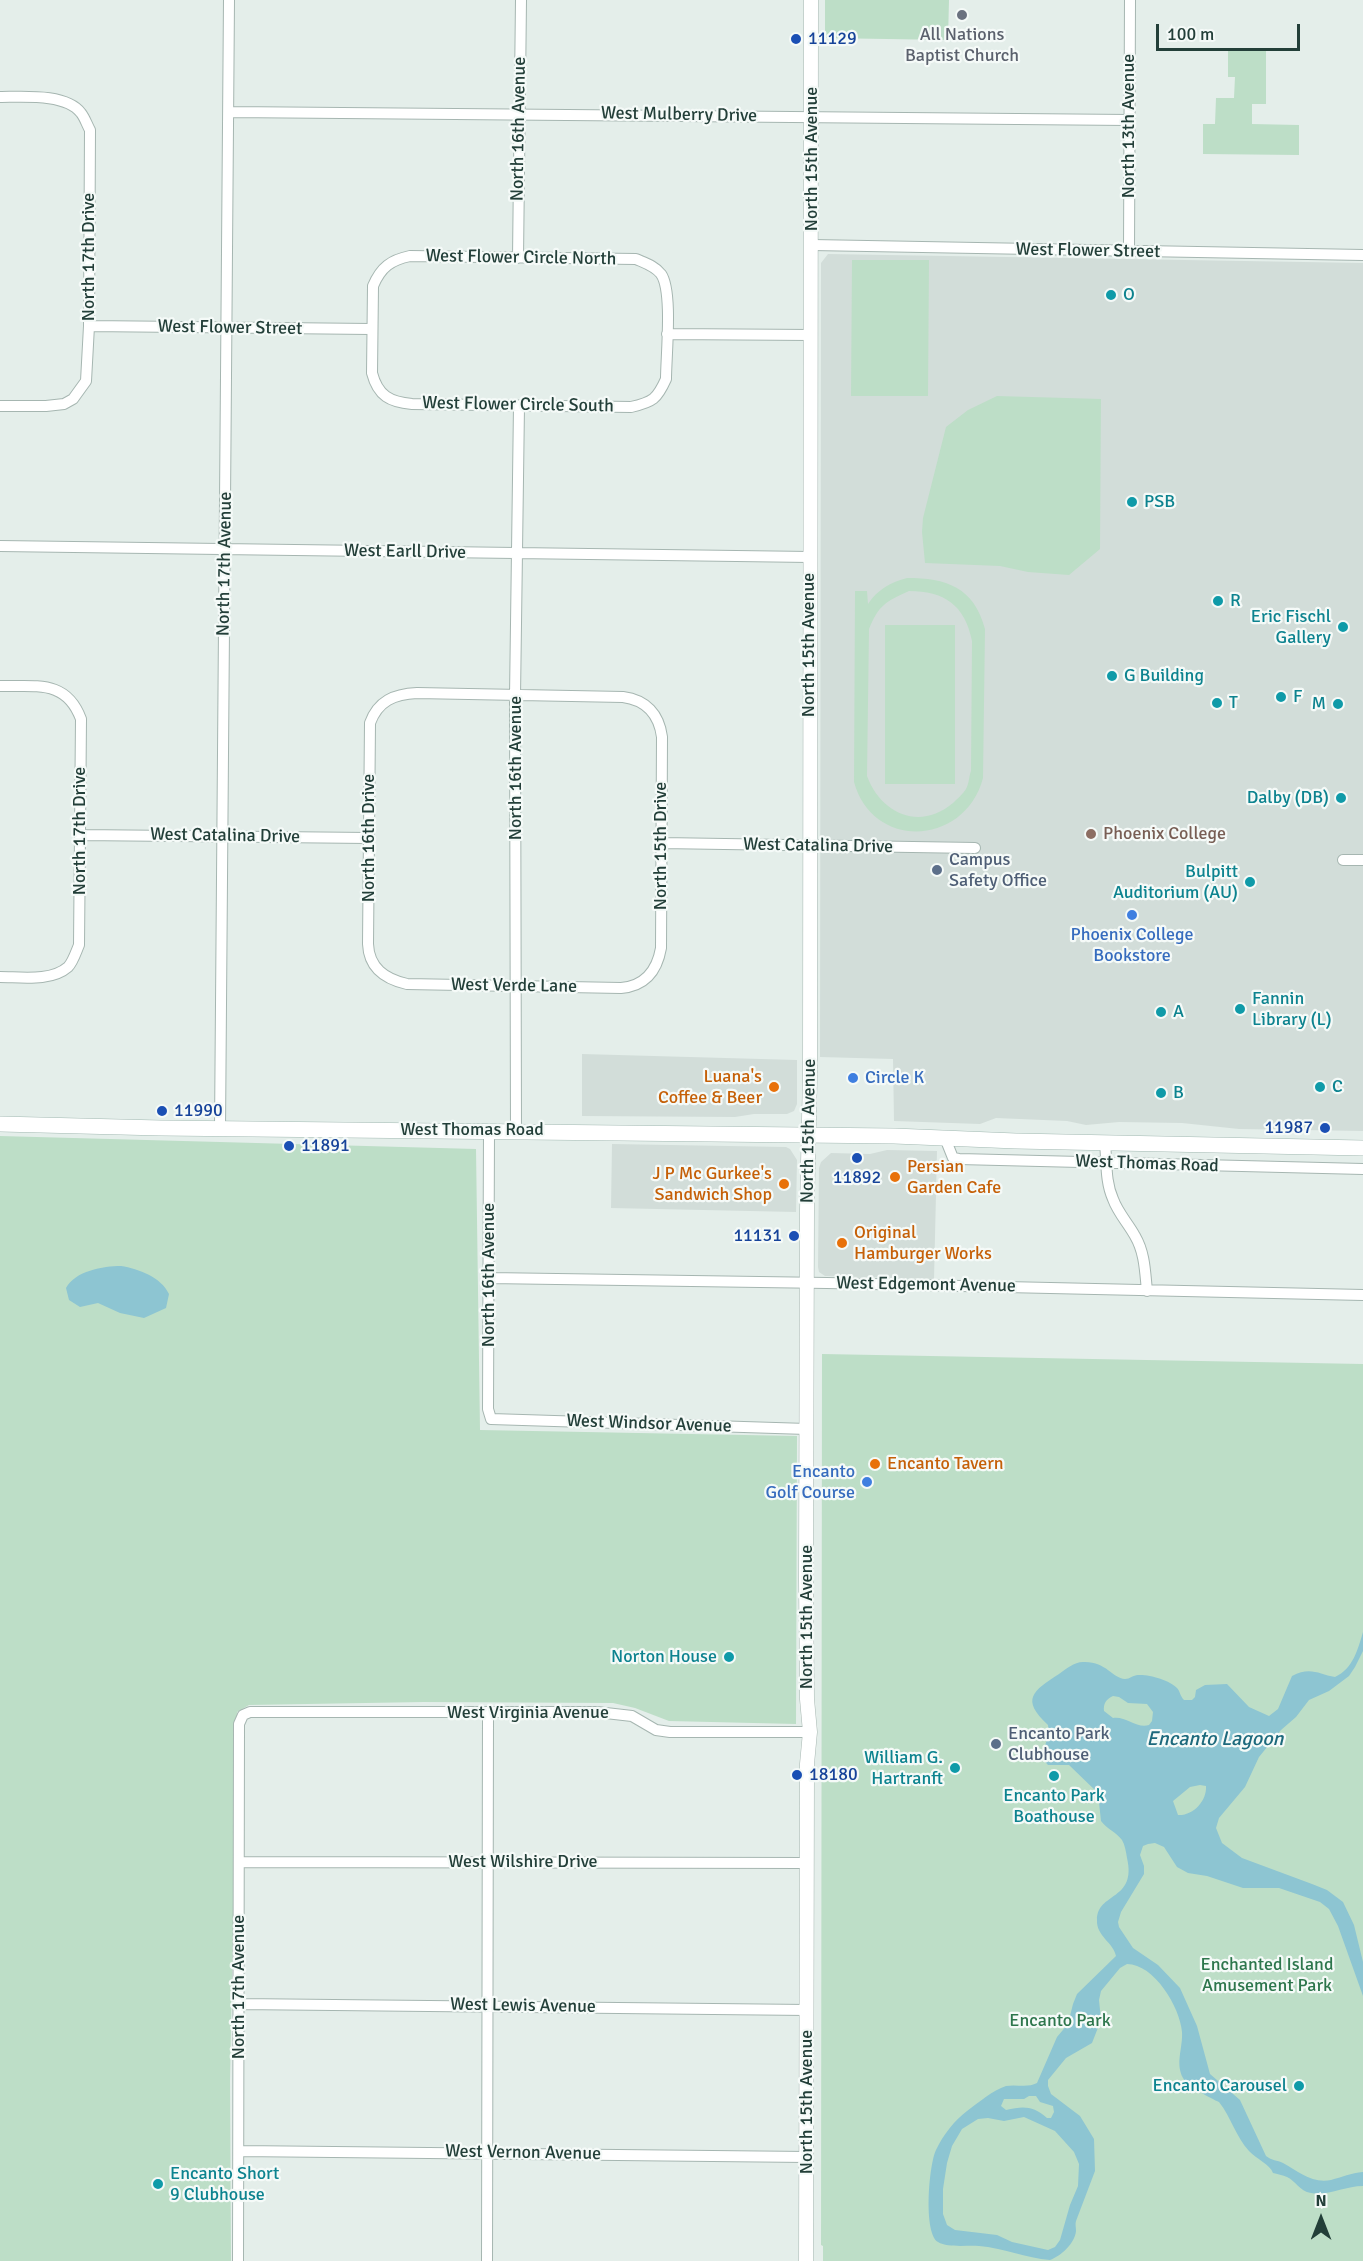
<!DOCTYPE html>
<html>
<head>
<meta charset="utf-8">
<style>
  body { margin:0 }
  #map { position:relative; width:1363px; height:2261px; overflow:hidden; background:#e4eeea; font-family:Signika,sans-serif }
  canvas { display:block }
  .north { position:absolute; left:1291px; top:2189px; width:60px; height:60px; -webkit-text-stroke:4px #f5faf8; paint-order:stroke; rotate:0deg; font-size:16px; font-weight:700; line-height:24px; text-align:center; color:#233f39 }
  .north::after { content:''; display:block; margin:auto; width:21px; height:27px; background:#233f39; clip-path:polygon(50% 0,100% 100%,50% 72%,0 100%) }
  .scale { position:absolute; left:1156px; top:24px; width:144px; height:27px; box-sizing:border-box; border:3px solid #233f39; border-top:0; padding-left:8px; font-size:18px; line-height:21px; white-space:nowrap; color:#233f39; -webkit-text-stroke:4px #f5faf8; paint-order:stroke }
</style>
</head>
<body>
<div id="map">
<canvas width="1363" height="2261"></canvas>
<div class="north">N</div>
<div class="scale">100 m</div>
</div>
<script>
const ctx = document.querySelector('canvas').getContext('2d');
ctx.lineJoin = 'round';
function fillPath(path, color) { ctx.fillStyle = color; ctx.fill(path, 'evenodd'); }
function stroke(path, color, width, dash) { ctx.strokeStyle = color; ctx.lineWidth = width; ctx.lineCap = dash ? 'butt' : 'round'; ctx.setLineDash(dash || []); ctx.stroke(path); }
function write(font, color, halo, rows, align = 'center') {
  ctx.font = font + ' Signika,sans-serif'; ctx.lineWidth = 4.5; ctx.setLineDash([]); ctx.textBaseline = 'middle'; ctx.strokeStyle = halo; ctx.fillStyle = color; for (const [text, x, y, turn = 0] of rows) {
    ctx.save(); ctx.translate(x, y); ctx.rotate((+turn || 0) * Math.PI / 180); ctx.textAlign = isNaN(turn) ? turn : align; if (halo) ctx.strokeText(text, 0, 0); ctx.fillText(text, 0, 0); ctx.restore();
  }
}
fillPath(new Path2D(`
  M828,254L1363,263V1131L1239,1129L1182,1123L1119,1122L1086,1125L1067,1121L996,1118L980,1124L894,1121L893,1059L820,1057L821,263Z
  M582,1054L797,1060V1104L794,1111L787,1114H754L735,1117L582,1116Z
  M612,1144L786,1147L790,1149L797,1160L796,1212L611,1208Z
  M887,1150L937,1151L934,1279L825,1276L819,1272L818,1267L819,1168L821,1162L831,1153L870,1154Z`), '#d2ddd9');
fillPath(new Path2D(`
  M825,0H949L948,40L825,38Z
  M1228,50H1266V104H1252V124L1299,125V155L1203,154V124H1215L1216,98H1234L1235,77H1228Z
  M852,260H929L928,396H851Z
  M997,396L1101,399L1100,549L1069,575L1028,572L1000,566L925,563L922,532L923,518L946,427L968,410Z
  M907,578C946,578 974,587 985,629L983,778C965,846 873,851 854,782L855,591H867L868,604C877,590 891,582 907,578ZM909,591C944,591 965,605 972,641L971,771C969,776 969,784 966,789C963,794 957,799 953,803C920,831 881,814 867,776L869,629C879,605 885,602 909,591Z
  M885,625H955V784H885Z
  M0,1136L476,1149L480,1430L797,1436L796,1724L669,1721L635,1708L613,1703L424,1702L249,1705L237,1712L230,2081L231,2261H0Z
  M822,1354L1363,1364V2261H823V2246L821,2245Z`), '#bddec7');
fillPath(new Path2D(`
  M121,1266C139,1269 161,1277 169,1294L166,1308L144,1318L120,1313L98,1303L80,1307L69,1300L66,1288C75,1271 103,1266 121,1266Z
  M1363,1632V1651L1355,1667L1349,1676L1329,1691L1309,1700L1296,1717L1281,1730L1259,1757L1245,1787L1219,1818L1216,1828L1222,1843L1242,1858L1312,1884L1327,1890L1343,1902L1354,1925L1363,1962V1996L1338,1926L1329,1909L1320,1902L1279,1888H1243L1207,1876L1188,1873L1177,1867L1164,1847L1155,1843L1148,1844L1143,1846L1140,1855L1144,1866V1874L1121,1912L1118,1922L1119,1927L1133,1948L1158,1965L1180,1988L1197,2026L1210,2074L1240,2100L1266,2156C1272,2161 1277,2160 1283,2163C1298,2171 1312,2184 1331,2180C1342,2177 1351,2173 1363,2172V2186C1345,2186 1328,2196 1311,2193C1299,2191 1296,2181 1287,2177C1283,2175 1277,2174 1273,2173C1270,2164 1256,2159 1249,2151C1236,2137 1231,2117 1219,2102C1212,2099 1187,2086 1183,2078C1175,2063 1183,2048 1182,2032C1180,2007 1154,1964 1127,1964L1120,1968L1101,1991L1099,2000L1101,2020L1092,2043L1066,2058L1048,2080V2086L1051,2094L1080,2116L1094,2139L1095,2171L1076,2221C1075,2224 1076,2227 1076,2231C1075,2243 1061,2256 1050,2260C1026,2258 1003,2248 979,2246C967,2245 948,2248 938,2242C923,2233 929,2164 936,2150C943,2135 955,2120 967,2111C978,2103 993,2090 1006,2086C1016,2084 1028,2088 1037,2083L1057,2037L1068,2024L1073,2004L1077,1994L1116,1956C1114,1943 1096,1936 1097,1920C1097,1892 1137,1901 1127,1858C1126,1852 1125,1845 1122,1840C1116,1832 1107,1829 1101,1821L1098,1793L1069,1765H1048L1041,1757L1049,1734L1048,1725C1020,1699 1033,1691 1059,1674C1066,1669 1074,1662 1083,1662C1106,1661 1112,1678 1125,1679C1130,1679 1133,1675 1138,1675C1148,1674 1170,1680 1177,1688C1180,1691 1180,1696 1184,1700H1192L1195,1697L1196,1690L1205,1685L1227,1684L1249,1707L1269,1716L1278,1709L1292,1676C1310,1666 1319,1674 1335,1677C1353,1669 1358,1649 1363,1632ZM1113,1696L1119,1697L1128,1703L1147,1704L1153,1712L1152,1721L1149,1725C1137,1729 1126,1716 1113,1718L1104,1711C1103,1704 1106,1699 1113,1696ZM1200,1785L1206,1786C1207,1801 1193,1816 1178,1815L1173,1801L1190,1787ZM1029,2096H1036L1040,2102L1053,2106L1054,2112L1051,2118H1047C1033,2106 1024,2106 1006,2110L1001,2106L1004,2099H1024ZM1024,2117L1055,2131L1074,2152L1079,2164L1078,2186L1070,2205L1060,2240L1055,2247L1048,2250L1012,2242L997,2235L955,2230L947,2225L943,2214V2189L947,2163L952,2146L962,2129L978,2119L988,2118L1004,2121Z`), '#8dc5d2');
const minor = new Path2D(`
  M0,97C22,97 66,93 81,113C85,118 87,125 90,130L89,326L86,381L73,399L64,404L46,406H0
  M230,112L1129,120
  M812,245L1363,255
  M1129,252L1130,0
  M410,256L636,259C645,263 655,266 661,274C673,291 666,356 666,379C657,399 653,402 631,407L412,404C390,402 378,396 372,373L373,286C381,267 391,260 410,256Z
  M518,258L521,0
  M89,326L371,329
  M667,334L811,335
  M0,546L810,557
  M0,686C36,687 66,679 81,719L79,945C76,952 73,962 68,967C51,982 20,977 0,977
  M417,693L623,697C646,700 659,714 662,737L661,948C657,971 645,986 621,988L407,984C385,979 369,968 368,944L370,723C378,701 394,694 417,693Z
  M80,835L369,838
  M662,843L975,848
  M1343,860H1363
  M220,1128L229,0
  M489,1131L488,1409L491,1419L807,1429
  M516,1131L515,696L519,406
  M945,1138L953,1158L959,1159L1363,1169
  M1105,1143C1107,1162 1105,1181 1113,1199C1118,1213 1128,1223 1135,1236C1145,1253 1145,1272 1147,1291
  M489,1278L827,1283L1363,1295
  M239,1862L808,1863
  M239,2004L808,2010
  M239,2151L807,2157
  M238,2261L239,1724L243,1715L250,1712H597L632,1716L656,1730L670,1732H810
  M487,2261L488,1713`);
const tertiary = new Path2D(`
  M806,2261L807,1764L810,1732L807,1699L806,1580L807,1209L810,1074L811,0`);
const secondary = new Path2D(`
  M0,1124L161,1128L894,1136L1016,1141L1363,1148`);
stroke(minor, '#a6b6b1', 12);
stroke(tertiary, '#a6b6b1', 15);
stroke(secondary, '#a2b9b2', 16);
stroke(minor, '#fff', 10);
stroke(tertiary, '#fff', 14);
stroke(secondary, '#fff', 15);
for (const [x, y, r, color] of [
  [962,15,6,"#6b7280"],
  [796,39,6,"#1a4fb4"],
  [1111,295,6,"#0f9aa8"],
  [1132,502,6,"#0f9aa8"],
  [1218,601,6,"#0f9aa8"],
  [1343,627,6,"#0f9aa8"],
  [1112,676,6,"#0f9aa8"],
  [1281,697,6,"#0f9aa8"],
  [1217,703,6,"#0f9aa8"],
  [1338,704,6,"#0f9aa8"],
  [1341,798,6,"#0f9aa8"],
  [1091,834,6,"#8d6e63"],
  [937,870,6,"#5c6f8a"],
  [1250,882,6,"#0f9aa8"],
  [1132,915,6,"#3f7fe0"],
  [1240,1009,6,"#0f9aa8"],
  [1161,1012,6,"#0f9aa8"],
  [853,1078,6,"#3f7fe0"],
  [774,1087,6,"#e8710a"],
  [1320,1087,6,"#0f9aa8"],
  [1161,1093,6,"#0f9aa8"],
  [162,1111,6,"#1a4fb4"],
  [1325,1128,6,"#1a4fb4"],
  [289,1146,6,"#1a4fb4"],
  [857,1158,6,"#1a4fb4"],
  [895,1177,6,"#e8710a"],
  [784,1184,6,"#e8710a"],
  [794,1236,6,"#1a4fb4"],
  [842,1243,6,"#e8710a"],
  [875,1464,6,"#e8710a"],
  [867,1482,6,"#3f7fe0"],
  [729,1657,6,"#0f9aa8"],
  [996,1744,6,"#5c6f8a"],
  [955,1768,6,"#0f9aa8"],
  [797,1775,6,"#1a4fb4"],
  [1054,1776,6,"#0f9aa8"],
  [1299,2086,6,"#0f9aa8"],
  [158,2184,6,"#0f9aa8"]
]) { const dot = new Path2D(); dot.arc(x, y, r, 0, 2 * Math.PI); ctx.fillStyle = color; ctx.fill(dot); stroke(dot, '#f5faf8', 2); }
write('18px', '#5b616d', '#f5faf8', [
  ["All Nations",962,35],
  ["Baptist Church",962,56]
]);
write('18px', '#164399', '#f5faf8', [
  ["11129",808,39],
  ["11990",174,1111],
  ["11987",1313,1128,"right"],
  ["11891",301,1146],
  ["11892",857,1178,"center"],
  ["11131",782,1236,"right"],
  ["18180",809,1775]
], 'left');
write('18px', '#233f39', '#f5faf8', [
  ["West Mulberry Drive",679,115,1],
  ["North 13th Avenue",1129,126,-90],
  ["North 16th Avenue",519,129,-89],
  ["North 15th Avenue",812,159,-90],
  ["West Flower Street",1088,251,1],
  ["North 17th Drive",89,257,-90],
  ["West Flower Circle North",521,258,1],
  ["West Flower Street",230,328,1],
  ["West Flower Circle South",518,405,1],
  ["West Earll Drive",405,552,1],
  ["North 17th Avenue",225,564,-89],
  ["North 15th Avenue",809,645,-90],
  ["North 16th Avenue",516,768,-90],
  ["North 17th Drive",80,831,-90],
  ["West Catalina Drive",225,836,1],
  ["North 16th Drive",369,838,-90],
  ["North 15th Drive",661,846,-90],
  ["West Catalina Drive",818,846,1],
  ["West Verde Lane",514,986,1],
  ["West Thomas Road",472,1130],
  ["North 15th Avenue",809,1131,-89],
  ["West Thomas Road",1147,1164,2],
  ["North 16th Avenue",489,1275,-90],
  ["West Edgemont Avenue",926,1285,1],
  ["West Windsor Avenue",649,1424,2],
  ["North 15th Avenue",807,1617,-90],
  ["West Virginia Avenue",528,1713],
  ["West Wilshire Drive",523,1862],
  ["North 17th Avenue",239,1987,-90],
  ["West Lewis Avenue",523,2006,1],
  ["North 15th Avenue",807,2102,-90],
  ["West Vernon Avenue",523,2153,1]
]);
write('18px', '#0d838f', '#f5faf8', [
  ["O",1123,295],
  ["PSB",1144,502],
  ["R",1230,601],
  ["Eric Fischl",1331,617,"right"],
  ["Gallery",1331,638,"right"],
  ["G Building",1124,676],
  ["F",1293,697],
  ["T",1229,703],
  ["M",1326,704,"right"],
  ["Dalby (DB)",1329,798,"right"],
  ["Bulpitt",1238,872,"right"],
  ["Auditorium (AU)",1238,893,"right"],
  ["Fannin",1252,999],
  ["Library (L)",1252,1020],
  ["A",1173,1012],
  ["C",1332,1087],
  ["B",1173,1093],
  ["Norton House",717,1657,"right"],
  ["William G.",943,1758,"right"],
  ["Hartranft",943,1779,"right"],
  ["Encanto Park",1054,1796,"center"],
  ["Boathouse",1054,1817,"center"],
  ["Encanto Carousel",1287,2086,"right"],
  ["Encanto Short",170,2174],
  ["9 Clubhouse",170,2195]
], 'left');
write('18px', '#785e54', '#f5faf8', [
  ["Phoenix College",1103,834]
], 'left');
write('18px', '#4e5e75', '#f5faf8', [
  ["Campus",949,860],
  ["Safety Office",949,881],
  ["Encanto Park",1008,1734],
  ["Clubhouse",1008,1755]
], 'left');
write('18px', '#366cbe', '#f5faf8', [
  ["Phoenix College",1132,935],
  ["Bookstore",1132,956],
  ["Circle K",865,1078,"left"],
  ["Encanto",855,1472,"right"],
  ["Golf Course",855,1493,"right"]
]);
write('18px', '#c56008', '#f5faf8', [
  ["Luana's",762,1077,"right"],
  ["Coffee & Beer",762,1098,"right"],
  ["Persian",907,1167],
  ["Garden Cafe",907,1188],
  ["J P Mc Gurkee's",772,1174,"right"],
  ["Sandwich Shop",772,1195,"right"],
  ["Original",854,1233],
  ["Hamburger Works",854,1254],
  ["Encanto Tavern",887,1464]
], 'left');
write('18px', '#2d764c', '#f5faf8', [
  ["Enchanted Island",1267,1965],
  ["Amusement Park",1267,1986],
  ["Encanto Park",1060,2021]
]);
write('italic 20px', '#1d697c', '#f5faf8', [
  ["Encanto Lagoon",1215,1740]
]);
</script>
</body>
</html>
